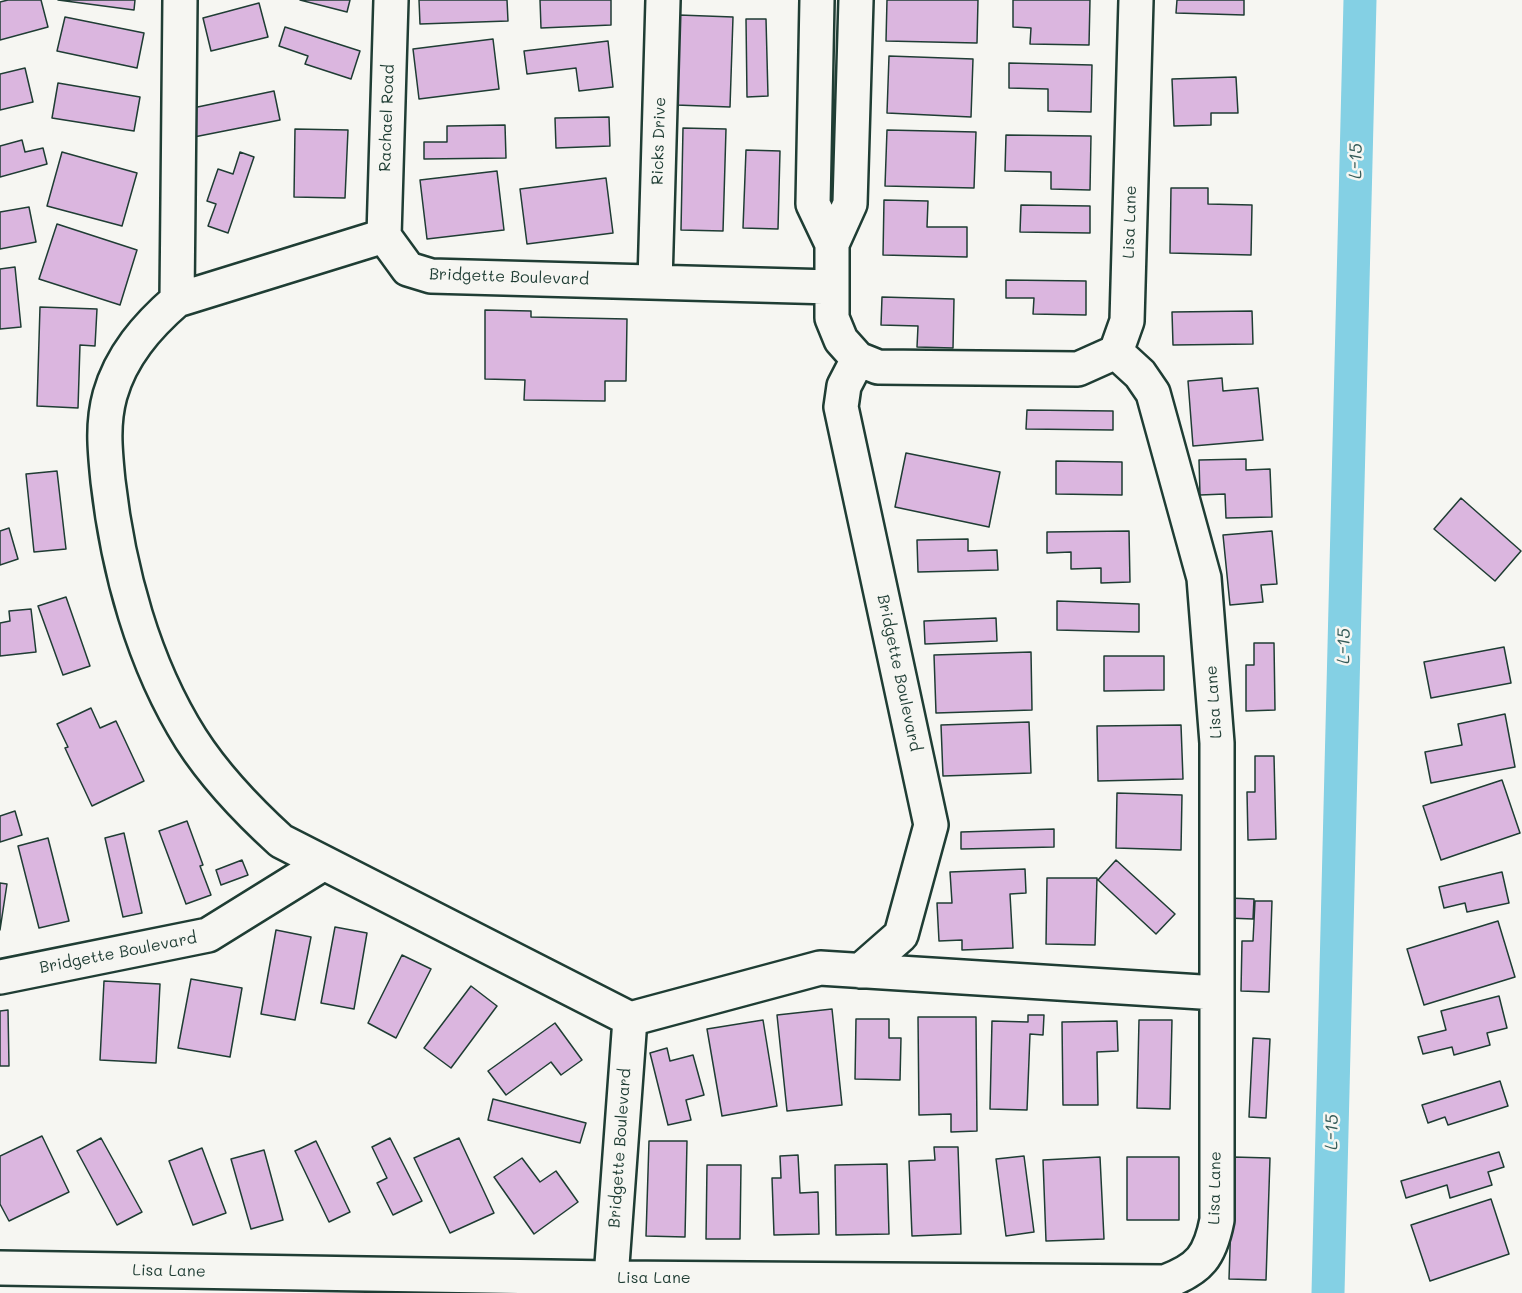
<!DOCTYPE html>
<html>
<head>
<meta charset="utf-8">
<style>
  body { margin:0 }
  canvas { display:block; background:#f6f6f2 }
</style>
</head>
<body>
<canvas width="1522" height="1293"></canvas>
<script>
const ctx = document.querySelector('canvas').getContext('2d');
ctx.lineJoin = 'round';
function stroke(path, color, width, dash) { ctx.strokeStyle = color; ctx.lineWidth = width; ctx.lineCap = dash ? 'butt' : 'round'; ctx.setLineDash(dash || []); ctx.stroke(path); }
function fillPath(path, color) { ctx.fillStyle = color; ctx.fill(path, 'evenodd'); }
function write(font, color, halo, rows, align = 'center') {
  ctx.font = font + ' Mali,sans-serif'; ctx.lineWidth = 5; ctx.setLineDash([]); ctx.textBaseline = 'middle'; ctx.strokeStyle = halo; ctx.fillStyle = color; for (const [text, x, y, turn = 0] of rows) {
    ctx.save(); ctx.translate(x, y); ctx.rotate((+turn || 0) * Math.PI / 180); ctx.textAlign = isNaN(turn) ? turn : align; if (halo) ctx.strokeText(text, 0, 0); ctx.fillText(text, 0, 0); ctx.restore();
  }
}
stroke(new Path2D(`
  M1328,1293L1360,0`), '#84d0e4', 33);
const building = new Path2D(`
  M8,0H41L48,27L0,40V2Z
  M58,0H135L134,10Z
  M300,0H350L347,12Z
  M419,0H507L508,21L420,24Z
  M540,0H611V25L541,28Z
  M887,0H978L977,43L886,41Z
  M1013,0H1090L1089,45L1030,44L1031,28L1013,27Z
  M1177,0H1244V15L1176,13Z
  M259,3L268,37L211,51L203,18Z
  M679,15L733,17L730,107L676,105Z
  M65,17L144,33L137,68L57,51Z
  M746,19H766L768,96L747,97Z
  M285,27L360,51L351,79L305,64L308,56L279,46Z
  M493,39L499,89L419,99L413,49Z
  M608,41L613,87L579,91L576,68L527,74L524,51Z
  M889,56L973,59L971,117L887,113Z
  M1009,63L1092,65L1091,112L1048,111V89L1009,88Z
  M25,68L33,102L0,110V74Z
  M1236,77L1238,113H1211V125L1174,126L1172,79Z
  M58,83L140,97L134,131L52,118Z
  M274,91L280,120L194,137L188,109Z
  M609,117L610,146L556,148L555,118Z
  M505,125L506,158L424,159V142H447V126Z
  M683,128L726,129L723,231L681,230Z
  M295,129L348,130L345,198L294,197Z
  M887,130L976,132L974,188L885,186Z
  M1006,135L1091,136L1090,190L1051,189V172L1005,171Z
  M22,140L25,152L43,148L47,164L0,177V146Z
  M746,150L780,151L778,229L743,228Z
  M62,152L137,173L122,226L47,206Z
  M240,152L254,157L228,233L208,226L216,204L207,201L218,169L233,174Z
  M497,171L504,230L427,239L420,180Z
  M606,178L613,233L527,244L520,189Z
  M1171,188H1208V204L1252,205L1251,255L1170,253Z
  M884,200L928,201L927,227H967V257L883,255Z
  M1021,205L1090,206V233L1020,232Z
  M29,207L36,242L0,249V212Z
  M57,224L137,250L120,305L39,279Z
  M15,267L21,327L0,329V269Z
  M1006,280L1086,281V315L1033,314L1034,298H1006Z
  M882,297L954,299L953,348L917,347L918,326L881,325Z
  M40,307L97,309L95,346L80,345L78,408L37,406Z
  M485,310L531,311V317L627,319L626,381H605V401L524,400L525,380L485,379Z
  M1252,311L1253,344L1173,345L1172,312Z
  M1222,378L1223,391L1258,388L1263,440L1193,446L1188,381Z
  M1027,410L1113,411V430L1026,429Z
  M906,453L1000,472L989,527L895,507Z
  M1246,459V470L1270,469L1272,517L1226,518L1225,494L1200,495L1199,460Z
  M1056,461L1122,462V495L1056,494Z
  M57,471L66,549L34,552L26,474Z
  M1461,498L1521,551L1495,581L1434,529Z
  M9,528L18,559L0,565V531Z
  M1129,531L1130,582L1101,583V568L1071,569V552L1047,553V532Z
  M1272,531L1277,584L1261,585L1263,602L1230,605L1223,535Z
  M968,539V551L997,550L998,570L918,572L917,540Z
  M66,597L90,666L63,675L38,606Z
  M1057,601L1139,604V632L1057,630Z
  M31,609L36,652L0,656V623L10,621L9,611Z
  M996,618L997,641L925,644L924,621Z
  M1254,643H1274L1275,710L1246,711V665H1254Z
  M1504,647L1511,683L1431,698L1424,662Z
  M1031,652L1032,710L936,713L934,655Z
  M1104,656H1164V690L1104,691Z
  M91,708L100,728L116,721L144,781L92,806L65,748L68,747L57,724Z
  M1505,714L1515,767L1431,783L1425,752L1462,745L1458,724Z
  M1029,722L1031,773L943,776L941,725Z
  M1181,725L1183,779L1098,781L1097,726Z
  M1255,756H1274L1276,839L1248,840L1247,792H1255Z
  M1502,780L1520,833L1441,860L1423,806Z
  M1117,793L1182,795L1181,850L1116,848Z
  M15,811L22,835L0,842V816Z
  M187,821L203,865L200,866L211,895L186,904L159,831Z
  M1054,829V847L961,849V832Z
  M124,833L142,913L123,917L105,838Z
  M48,838L69,921L39,928L18,846Z
  M242,860L248,875L221,885L216,870Z
  M1116,860L1175,914L1156,934L1098,880Z
  M1025,869L1026,893L1010,894L1013,948L962,950V940L939,941L937,903H952L950,872Z
  M1502,872L1509,903L1467,912L1465,903L1444,908L1439,887Z
  M1047,878H1097L1095,945L1046,944Z
  M0,883L7,884L0,930Z
  M1228,898L1254,899L1253,919L1228,918Z
  M1255,901H1272L1269,992L1241,991L1242,941H1253Z
  M1498,921L1515,977L1424,1005L1407,949Z
  M335,927L367,933L354,1009L321,1003Z
  M276,930L311,937L295,1020L261,1014Z
  M402,955L431,969L396,1038L368,1023Z
  M191,979L242,988L230,1057L178,1048Z
  M104,981L160,984L156,1063L100,1060Z
  M471,986L497,1006L451,1068L424,1048Z
  M1499,996L1507,1028L1487,1033L1490,1045L1454,1055L1452,1047L1423,1054L1418,1037L1446,1030L1441,1011Z
  M832,1009L842,1105L787,1111L777,1015Z
  M8,1010L9,1066H0V1011Z
  M1028,1015H1044L1043,1035L1030,1034L1027,1110L990,1109L992,1021L1028,1022Z
  M918,1017H976L977,1131L951,1132V1114L919,1115Z
  M856,1019H889V1038H901L900,1080L855,1079Z
  M763,1020L777,1106L722,1116L707,1029Z
  M1139,1020H1172L1170,1109L1137,1108Z
  M1117,1021L1118,1051L1097,1052L1098,1105H1063L1062,1022Z
  M555,1023L582,1060L561,1075L551,1062L506,1095L488,1071Z
  M1253,1038L1270,1039L1266,1118L1249,1117Z
  M667,1048L670,1061L693,1055L704,1095L686,1100L691,1120L668,1125L650,1053Z
  M1500,1081L1508,1106L1448,1125L1445,1117L1428,1123L1422,1105Z
  M493,1099L586,1123L580,1143L488,1120Z
  M42,1136L69,1192L9,1221L0,1204V1156Z
  M101,1138L142,1212L117,1225L77,1151Z
  M390,1138L422,1201L393,1215L377,1183L387,1178L372,1147Z
  M459,1138L494,1213L450,1233L414,1158Z
  M316,1141L350,1212L329,1222L295,1151Z
  M649,1141H687L685,1237L646,1236Z
  M934,1147H958L961,1234L912,1236L909,1161L935,1160Z
  M202,1148L226,1213L193,1225L169,1161Z
  M264,1150L283,1220L251,1229L231,1159Z
  M1499,1152L1504,1167L1488,1172L1492,1185L1450,1198L1447,1185L1406,1198L1401,1181Z
  M798,1155L800,1193L818,1192L819,1234L774,1235L772,1178H781L780,1156Z
  M1024,1156L1034,1232L1006,1236L996,1159Z
  M1100,1157L1104,1239L1046,1241L1043,1160Z
  M1127,1157H1179V1220H1127Z
  M1233,1157L1270,1158L1266,1280L1229,1279Z
  M522,1158L540,1182L556,1171L578,1202L534,1234L494,1177Z
  M887,1164L889,1234L836,1235L835,1165Z
  M707,1165H741L740,1239H706Z
  M1491,1199L1509,1254L1430,1281L1411,1225Z`);
fillPath(building, '#dbb6df');
stroke(building, '#1f3d34', 1.5);
const street = new Path2D(`
  M180,0L177,300C147,326 121,356 110,395C102,424 105,451 108,481C118,569 143,663 191,739C216,778 247,810 281,841L630,1019L820,968L1217,993
  M817,0L813,204L832,244V318L841,340L858,359L878,367L1078,369L1116,352
  M384,236L408,269L431,276L832,287
  M384,236L391,0
  M832,244L850,204L856,0
  M655,282L663,0
  M177,300L384,236
  M1116,352L1127,321L1136,0
  M858,359L844,386L841,407L931,825L901,935L860,971
  M0,977L208,935L324,863
  M0,1268L611,1278L1165,1282C1200,1269 1210,1256 1217,1220V743L1204,578L1153,393L1140,374L1116,352
  M611,1278L630,1019`);
stroke(street, '#1f3d34', 38);
stroke(street, '#f6f6f2', 33);
write('16px', '#1f3d34', '#f6f6f2', [
  ["Rachael Road",387,118,-88],
  ["Ricks Drive",659,141,-88],
  ["Lisa Lane",1130,222,-88],
  ["Bridgette Boulevard",509,277,2],
  ["Bridgette Boulevard",899,673,78],
  ["Lisa Lane",1214,702,-94],
  ["Bridgette Boulevard",118,953,-11],
  ["Bridgette Boulevard",620,1148,-86],
  ["Lisa Lane",1215,1188,-89],
  ["Lisa Lane",169,1271,1],
  ["Lisa Lane",654,1278]
]);
write('italic 18px', '#335a57', '#f6f6f2', [
  ["L-15",1356,161,-89],
  ["L-15",1344,646,-89],
  ["L-15",1332,1132,-89]
]);
</script>
</body>
</html>
